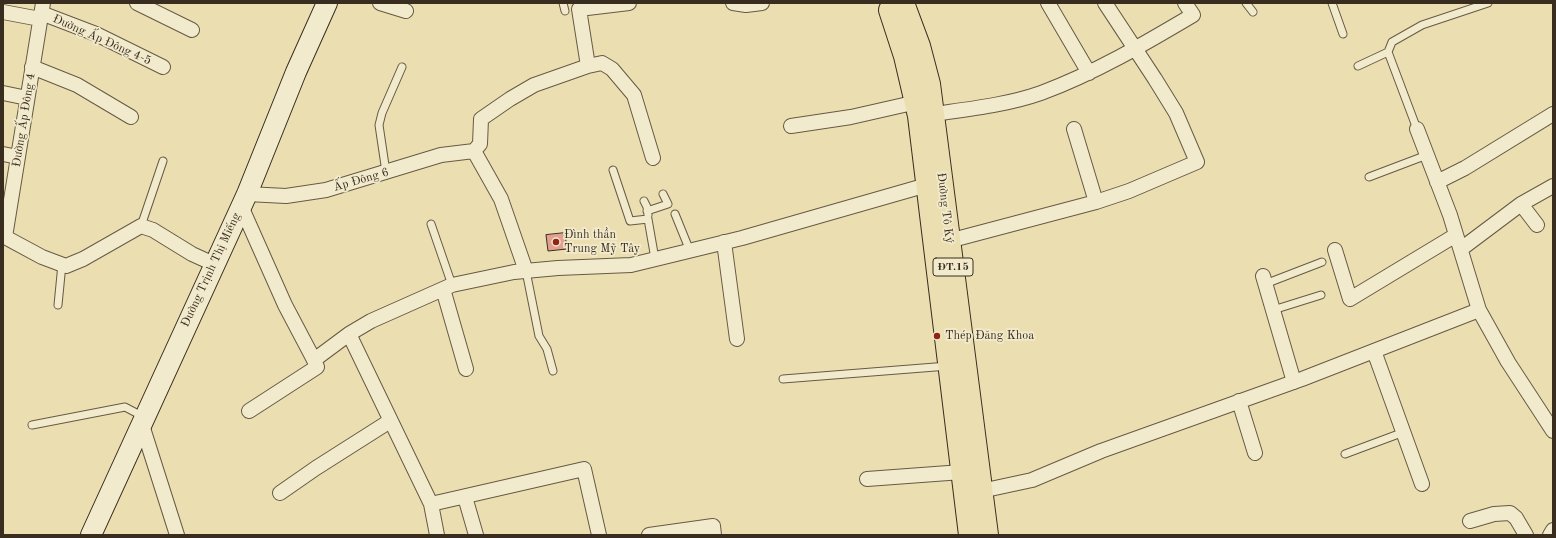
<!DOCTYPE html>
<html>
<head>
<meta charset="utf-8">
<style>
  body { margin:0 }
  #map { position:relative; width:1556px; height:538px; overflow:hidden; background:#ebdfb2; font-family:"Old Standard TT",serif }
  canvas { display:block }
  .frame { position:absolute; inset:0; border:4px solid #392d1f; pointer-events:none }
</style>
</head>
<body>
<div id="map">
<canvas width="1556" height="538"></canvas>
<div class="frame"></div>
</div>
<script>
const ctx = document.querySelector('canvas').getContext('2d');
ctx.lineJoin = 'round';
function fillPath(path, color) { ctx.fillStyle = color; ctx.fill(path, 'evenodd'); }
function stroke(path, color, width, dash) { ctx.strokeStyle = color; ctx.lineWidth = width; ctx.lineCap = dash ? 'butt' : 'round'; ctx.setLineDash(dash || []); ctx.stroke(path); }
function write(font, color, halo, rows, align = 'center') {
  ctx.font = font + ' "Old Standard TT",serif'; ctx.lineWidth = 3.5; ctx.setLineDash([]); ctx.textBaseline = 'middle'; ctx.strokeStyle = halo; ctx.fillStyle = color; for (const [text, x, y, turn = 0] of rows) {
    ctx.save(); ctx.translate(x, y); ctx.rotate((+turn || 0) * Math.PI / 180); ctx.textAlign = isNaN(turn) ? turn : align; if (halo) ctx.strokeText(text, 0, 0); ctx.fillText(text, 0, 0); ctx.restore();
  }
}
const building = new Path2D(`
  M565,233L567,249L548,251L546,235Z`);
fillPath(building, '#e2a190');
stroke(building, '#392d1f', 1);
const service = new Path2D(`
  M563,3L565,11
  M1246,3L1253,12
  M1332,3L1343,34
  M1358,66L1388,52
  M1417,129L1388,52L1392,42L1422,25L1488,3
  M613,170L630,221L648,219L655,259
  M386,172L379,125L382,113L402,67
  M1369,177L1427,155
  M644,201L647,207L648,215
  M647,211L668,204L663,194
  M675,214L690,251
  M431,224L452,285
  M141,226L163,161
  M526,271L539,336L547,349L553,371
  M1265,284L1322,262
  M58,305L62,264
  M1273,310L1321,295
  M783,379L948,366
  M32,425L125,407L144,417
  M1345,454L1404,432`);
const minor = new Path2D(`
  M137,3L192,30
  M380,3L406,11
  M733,3L746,5L762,3
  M1048,3L1089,73
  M3,12L40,19
  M41,13L96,34L163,67
  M588,66L602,63L612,69L634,95L653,158
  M32,67L77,85L131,117
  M3,93L27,98
  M934,114C969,109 1007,105 1041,93C1095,73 1144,44 1193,15L1185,3
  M791,126L851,117L917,102
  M1074,129L1096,202
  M1417,129L1450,215L1479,310L1508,362L1553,431
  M474,151L480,144L481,119L510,99L534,85L588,66L579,9L629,3
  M474,151L501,199L526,271
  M3,154L18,157
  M1437,182L1465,168L1553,114
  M247,194L286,196L326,190L441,155L474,151
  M1521,204L1553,186
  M241,206L285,305L314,360L349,334L371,321L452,285L514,272L558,268L631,265L742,238L927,185
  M3,236L42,257L66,266L83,259L141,226L153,230L192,254L214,264
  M5,237L43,3
  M724,242L737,339
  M941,243L1096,202L1129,191L1197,162L1176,113L1155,79L1105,3
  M1461,249L1521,204L1537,225
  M1335,250L1350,299L1456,235
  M1263,276L1294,382
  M443,289L466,369
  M349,334L431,504L584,469L599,535
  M1374,351L1422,484
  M1239,401L1255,453
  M249,411L317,367L314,360
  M142,425L177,535
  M867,479L962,472
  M981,491L1032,480L1101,451L1302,379L1479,310
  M280,493L316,468L390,421
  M465,497L476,535
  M431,504L437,535
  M1470,521L1494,514L1510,513L1516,518L1526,535
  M649,535L713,526L714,535
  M1550,535L1553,530`);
const secondary = new Path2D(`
  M91,535L247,194L296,72L327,3`);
const primary = new Path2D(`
  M903,3L919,46L929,84L987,535
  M890,10L905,56L919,116L970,535`);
stroke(service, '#665a44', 9);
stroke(minor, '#665a44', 16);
stroke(secondary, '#392d1f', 22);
stroke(primary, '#392d1f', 24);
stroke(service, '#f2eacd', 7);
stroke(minor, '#f2eacd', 14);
stroke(secondary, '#f2eacd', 20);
stroke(primary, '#ebdfb2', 22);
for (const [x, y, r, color] of [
  [556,242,4,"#8f2418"],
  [937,336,4,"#8f2418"]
]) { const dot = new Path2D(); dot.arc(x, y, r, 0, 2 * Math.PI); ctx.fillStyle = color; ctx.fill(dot); stroke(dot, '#f2eacd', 1.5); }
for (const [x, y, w] of [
  [953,267,40]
]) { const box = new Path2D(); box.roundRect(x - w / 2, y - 9, w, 18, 3); ctx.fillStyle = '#f2eacd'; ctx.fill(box); stroke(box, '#392d1f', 1); }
write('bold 11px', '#392d1f', null, [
  ["ĐT.15",953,267]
]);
write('12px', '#392d1f', '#f2eacd', [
  ["Đường Ấp Đông 4-5",102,40,24],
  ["Đường Ấp Đông 4",24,120,-81],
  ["Ấp Đông 6",361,180,-16],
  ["Đường Tô Ký",945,208,83],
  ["Đường Trịnh Thị Miếng",211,270,-65]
]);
write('12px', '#392d1f', '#f2eacd', [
  ["Đình thần",564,235],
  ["Trung Mỹ Tây",564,249],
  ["Thép Đăng Khoa",945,336]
], 'left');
</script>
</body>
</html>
